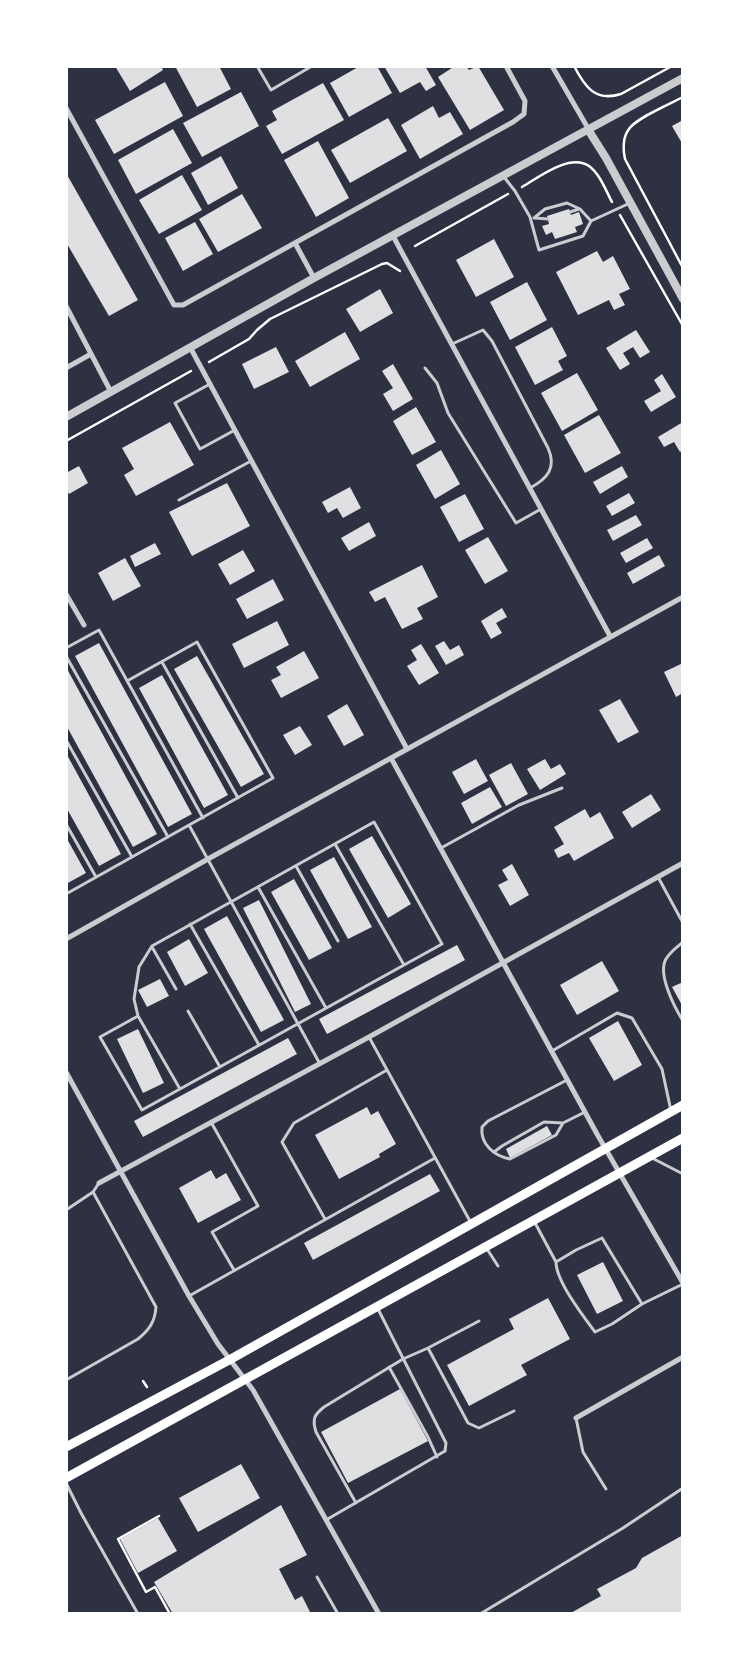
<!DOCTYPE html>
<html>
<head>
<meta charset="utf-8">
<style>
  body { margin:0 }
  #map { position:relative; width:749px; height:1680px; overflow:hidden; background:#2d3142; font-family:Lora,serif }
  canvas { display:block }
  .frame { position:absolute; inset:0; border:68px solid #fff; pointer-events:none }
</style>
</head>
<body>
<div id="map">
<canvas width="749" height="1680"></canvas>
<div class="frame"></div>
</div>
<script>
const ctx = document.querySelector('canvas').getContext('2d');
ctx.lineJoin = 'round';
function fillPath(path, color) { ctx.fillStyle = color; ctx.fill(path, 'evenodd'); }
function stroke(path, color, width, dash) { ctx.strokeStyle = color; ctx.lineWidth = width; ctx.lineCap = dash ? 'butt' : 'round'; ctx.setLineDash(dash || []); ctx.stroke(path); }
fillPath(new Path2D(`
  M115,66H161L163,70L130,91Z
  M175,66H219L231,89L197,107Z
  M360,66H377L392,93L349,117L330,83Z
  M384,66H425L436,85L426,91L420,82L400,93Z
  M455,66H466L469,70L478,66L504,110L470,130L438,77Z
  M165,82L183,116L114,154L95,120Z
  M323,83L344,120L282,154L266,126L277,120L272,111Z
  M241,92L259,126L202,157L183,123Z
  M433,106L439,118L450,112L463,134L420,159L401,125Z
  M388,118L407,151L350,183L331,150Z
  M683,120V145L672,126Z
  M173,129L192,163L136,194L118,160Z
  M318,141L349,198L316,217L284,160Z
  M221,156L238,188L208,205L191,173Z
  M66,173L138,300L109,316L66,242Z
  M182,175L202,210L159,234L139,200Z
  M242,194L262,228L218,252L199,219Z
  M569,209L571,215L579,212L583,224L575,227L577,232L555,239L552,232L546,235L542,226L549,224L547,216Z
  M195,222L213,254L183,271L165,238Z
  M494,239L514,277L476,297L456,260Z
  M597,251L603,262L613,256L630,289L619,294L625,305L614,310L609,300L578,315L556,272Z
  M527,282L547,320L510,340L490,302Z
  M380,289L393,313L360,332L346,309Z
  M552,327L567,356L558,361L563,370L535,385L515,347Z
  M636,330L650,352L640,358L633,347L623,353L630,364L620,370L606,348Z
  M345,332L360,359L310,387L295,361Z
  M276,347L289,372L254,389L242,364Z
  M393,364L413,399L393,411L383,394L393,388L382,371Z
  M577,373L598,410L562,431L541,393Z
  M662,374L676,397L651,412L644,401L661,391L654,380Z
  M416,407L436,442L412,455L393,421Z
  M599,415L621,453L585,473L564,435Z
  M170,422L194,465L136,496L124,475L134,469L122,448Z
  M683,422V450L680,452L674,442L664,447L658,437Z
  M441,450L460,484L435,499L416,465Z
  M79,466L88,483L69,494L66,489V473Z
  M622,466L628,477L600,494L593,482Z
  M227,483L250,526L192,556L169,512Z
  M350,487L361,508L343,518L337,508L328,513L322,502Z
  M629,493L635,503L612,516L606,506Z
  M465,494L484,529L459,542L440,507Z
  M636,515L642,525L613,541L607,530Z
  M369,522L376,536L349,551L341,538Z
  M488,537L508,571L485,584L465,550Z
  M647,538L653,548L626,563L620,553Z
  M155,543L161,554L135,567L130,556Z
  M243,550L255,571L230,585L218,564Z
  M659,555L665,566L633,584L627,573Z
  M125,558L141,586L113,601L98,573Z
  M422,565L438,597L417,608L423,619L402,629L385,597L375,602L369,592Z
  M273,579L284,600L247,619L236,599Z
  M502,608L507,617L496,623L502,633L491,639L481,621Z
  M277,621L289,645L244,668L232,644Z
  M444,641L450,650L459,645L464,655L446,665L435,646Z
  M99,643L192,814L168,827L75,656Z
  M421,644L439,673L419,685L407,666L417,660L411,650Z
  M304,651L319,678L281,698L271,680L281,675L276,667Z
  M197,656L264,774L241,787L174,669Z
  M683,663V693L676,697L664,672Z
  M66,667L157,834L133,847L66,725Z
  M162,675L228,795L204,808L139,688Z
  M620,699L639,732L618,743L599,710Z
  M347,704L364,735L344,746L327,716Z
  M300,726L312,745L295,755L283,735Z
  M66,753L121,854L99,866L66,807Z
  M476,759L488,781L464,794L452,772Z
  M545,759L551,769L560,764L566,774L540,790L527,769Z
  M511,763L528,794L506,806L489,775Z
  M490,787L502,807L472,824L461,803Z
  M651,794L661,810L632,828L622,812Z
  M585,809L590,818L600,812L614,838L574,861L569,853L558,858L554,850L564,844L554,827Z
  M372,836L411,904L388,918L349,849Z
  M66,837L86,873L66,884Z
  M334,857L372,927L348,939L310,870Z
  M512,864L529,895L510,906L498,885L508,880L502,870Z
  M294,879L332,948L309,960L271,892Z
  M259,900L311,1004L295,1012L243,908Z
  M227,916L284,1020L261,1032L204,929Z
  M189,939L208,973L185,986L167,952Z
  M457,945L465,960L327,1034L319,1019Z
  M602,961L619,991L577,1015L560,985Z
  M160,979L169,996L147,1007L138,990Z
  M683,982V1007L672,987Z
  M618,1021L642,1065L614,1081L589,1038Z
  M138,1029L164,1083L143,1093L117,1039Z
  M288,1038L297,1054L143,1137L134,1121Z
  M367,1107L371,1115L378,1111L396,1144L379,1154L380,1157L339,1179L315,1135Z
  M547,1126L552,1135L510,1158L506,1149Z
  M211,1170L216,1179L226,1173L241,1200L198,1223L179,1188Z
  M430,1174L440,1191L313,1260L304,1243Z
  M603,1262L623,1301L597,1314L577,1275Z
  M548,1298L570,1339L521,1365L527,1375L469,1406L447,1365L514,1329L509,1319Z
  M400,1389L428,1441L348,1483L321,1432Z
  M241,1464L260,1498L198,1532L179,1498Z
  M281,1505L307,1555L279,1569L295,1600L302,1596L311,1614H173L154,1582Z
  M158,1518L177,1551L138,1573L120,1539Z
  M683,1535V1601H681L683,1614H569L601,1596L597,1589L636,1568L642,1558Z`), '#e0e0e3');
stroke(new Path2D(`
  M574,66C585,87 595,102 621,94L672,66
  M683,97C670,104 636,118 629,129C622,138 623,149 625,159L683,268
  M522,187C539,177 570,153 589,166C600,174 606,191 612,202
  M620,215L683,326
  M415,246L508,194
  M209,362L249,339L257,330L270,319L382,264L387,263L400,271
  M66,441L191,371
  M143,1381L147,1387
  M159,1516L118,1539L146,1592L155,1587L170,1614`), '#fff', 2.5);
stroke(new Path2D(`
  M257,66L271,90L312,66
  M504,177L515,191L530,217L539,250L583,236L591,221L630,203
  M570,212L579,209
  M534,218L545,209L567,203L580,209L591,221
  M535,218L548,219
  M452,344L483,330L492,341L548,448C557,468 547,479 530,488
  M425,368L437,383L448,413L516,523L541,509
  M210,384L175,403L200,449L235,430
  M179,500L251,461
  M66,648L99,630L203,818
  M66,656L168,837
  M162,662L238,798
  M66,740L132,857
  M66,824L96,877
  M189,825L320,1064
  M335,844L404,965
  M441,848L519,805L562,788
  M296,866L338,941
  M658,877L683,923
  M258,887L326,1008
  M66,894L273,778L197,642L127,681
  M190,924L259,1045
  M683,942C677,947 670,952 666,959C657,974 675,1008 683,1021
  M152,947L176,989
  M188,1011L220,1067
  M138,1016L100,1037L142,1110C242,1055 342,999 442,944L374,822L152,946L139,967L134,999L138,1016L180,1089
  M369,1037L471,1223
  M552,1051L617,1013L632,1018L662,1069L671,1111
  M567,1080L488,1121L482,1127C480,1144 494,1156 510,1159L556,1135L563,1123L585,1112
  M211,1122L258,1206L212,1232L234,1270
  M494,1152L502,1146L544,1122L563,1123
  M652,1158L683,1174
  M66,1210L93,1192
  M325,1219L282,1142L294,1123L387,1070
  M534,1221L556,1262
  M487,1249L498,1266
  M189,1296L435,1158
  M642,1304L602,1238L576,1250L556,1262C556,1281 583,1316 595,1332L612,1324L642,1304L683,1284
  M428,1348L479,1321
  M389,1367L428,1437L437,1457
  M66,1380L138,1339C149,1330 155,1322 156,1307L93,1192L99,1183
  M576,1418L583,1452L606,1489
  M66,1483L81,1513L138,1614
  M356,1503L316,1432C312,1419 314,1415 324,1407L403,1359L428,1348L468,1423L479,1428L514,1411
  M326,1520L445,1451L446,1443L378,1309
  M317,1577L338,1614
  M480,1614L623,1528L683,1488`), '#caccd0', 3);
stroke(new Path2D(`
  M552,66L589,130
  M66,108L174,305H183L513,122L524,114L525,101L506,66
  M393,236L610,636
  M295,243L314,278
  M66,306L111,392
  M190,347L407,749
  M66,368L91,354
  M66,594L84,625
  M391,758L597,1134L683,1283
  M66,939L208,859L683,597
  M66,1072L189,1296L218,1344L253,1390L379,1614
  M99,1183L369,1037L683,863
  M576,1418L683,1357`), '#caccd0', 5);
stroke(new Path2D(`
  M589,131L606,158L683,299
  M66,417L314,278L683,78`), '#caccd0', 8);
stroke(new Path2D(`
  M66,1447L231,1359L683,1105
  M66,1478L683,1138`), '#fff', 9);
</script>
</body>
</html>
